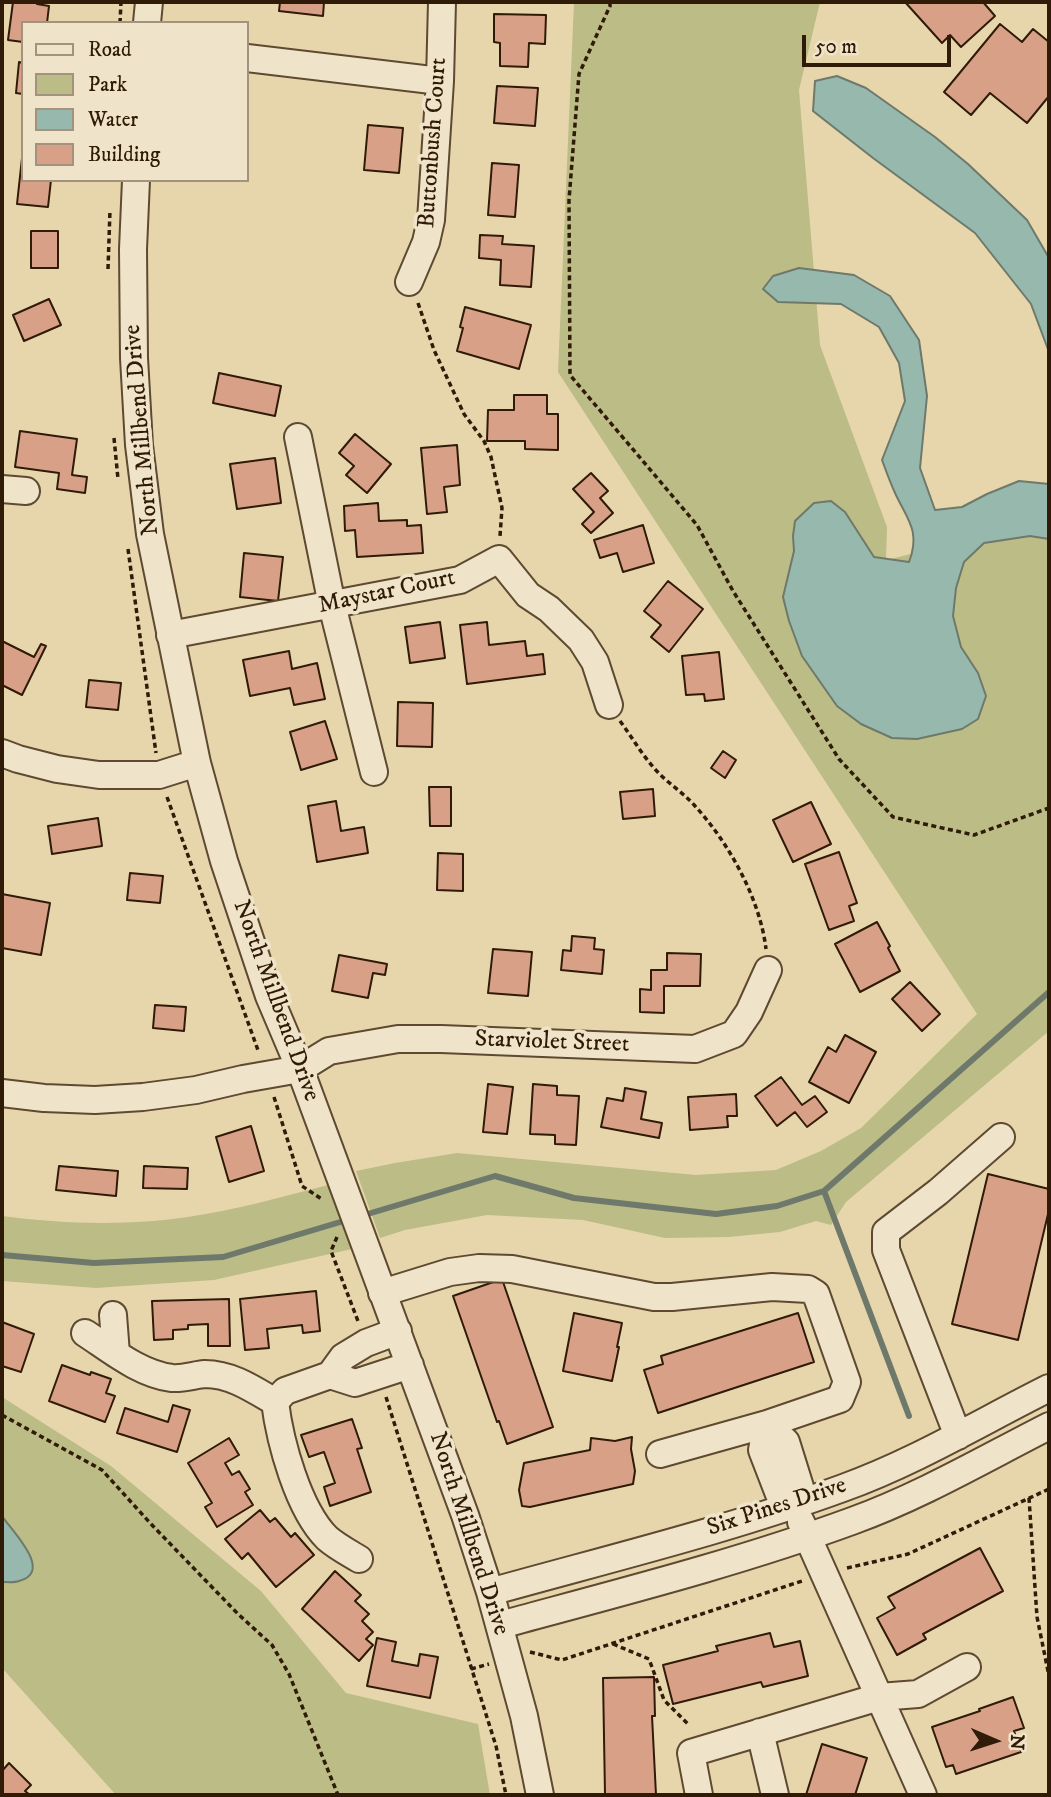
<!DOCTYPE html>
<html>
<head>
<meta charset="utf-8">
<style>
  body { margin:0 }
  #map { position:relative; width:1051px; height:1797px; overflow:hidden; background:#e7d6ac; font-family:"IM FELL DW Pica",serif }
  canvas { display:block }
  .frame { position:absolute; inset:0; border:4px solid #301a08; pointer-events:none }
  .legend { position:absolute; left:21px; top:21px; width:228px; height:161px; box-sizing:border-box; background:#efe4c9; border:2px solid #a3937c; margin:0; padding:9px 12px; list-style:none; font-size:21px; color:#301a08 }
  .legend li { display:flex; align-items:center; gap:14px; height:35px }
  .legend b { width:35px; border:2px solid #a3937c }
  .north { position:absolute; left:960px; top:1706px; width:70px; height:70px; -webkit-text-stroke:5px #efe4c9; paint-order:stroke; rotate:93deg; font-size:19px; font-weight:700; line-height:28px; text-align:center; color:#301a08 }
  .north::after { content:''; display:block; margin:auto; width:24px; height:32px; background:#301a08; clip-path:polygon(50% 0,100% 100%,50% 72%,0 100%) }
  .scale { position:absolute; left:802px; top:35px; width:149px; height:32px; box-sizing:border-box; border:4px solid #301a08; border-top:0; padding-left:9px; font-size:21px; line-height:24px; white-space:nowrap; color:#301a08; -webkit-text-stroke:5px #efe4c9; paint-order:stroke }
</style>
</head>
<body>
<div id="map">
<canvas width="1051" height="1797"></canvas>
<div class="frame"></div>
<ul class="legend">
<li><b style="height:9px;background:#efe4c9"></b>Road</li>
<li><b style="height:19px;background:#bbbc86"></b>Park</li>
<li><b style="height:19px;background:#97b9ad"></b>Water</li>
<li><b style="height:19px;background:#d8a187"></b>Building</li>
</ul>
<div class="north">N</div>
<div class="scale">50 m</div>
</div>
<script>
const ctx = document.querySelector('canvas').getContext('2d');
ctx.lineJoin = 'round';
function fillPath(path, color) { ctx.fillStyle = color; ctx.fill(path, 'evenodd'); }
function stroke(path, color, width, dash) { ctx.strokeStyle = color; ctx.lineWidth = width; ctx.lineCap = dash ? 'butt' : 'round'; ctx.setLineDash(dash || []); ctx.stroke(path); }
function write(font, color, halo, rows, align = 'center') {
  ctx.font = font + ' "IM FELL DW Pica",serif'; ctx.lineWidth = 7; ctx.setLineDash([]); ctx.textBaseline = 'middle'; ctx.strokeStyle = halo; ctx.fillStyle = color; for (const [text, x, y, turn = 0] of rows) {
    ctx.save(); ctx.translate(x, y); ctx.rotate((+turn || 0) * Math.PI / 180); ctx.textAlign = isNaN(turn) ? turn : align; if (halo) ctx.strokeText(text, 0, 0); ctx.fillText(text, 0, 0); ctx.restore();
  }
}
fillPath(new Path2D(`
  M574,2H820L799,90L820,345L887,527L886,560L923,551L1049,487V1031L846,1202L831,1225L816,1221L780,1232L729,1237L665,1238L583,1220L487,1215L405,1230L380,1238L356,1171L395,1163L457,1153L696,1175L776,1170L821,1151L861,1128L977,1014L558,372Z
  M328,1185L352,1249L214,1280L96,1288L2,1281V1216C63,1224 127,1226 188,1217C235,1210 282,1197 328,1185Z
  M2,1397L111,1466L261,1591L346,1693L478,1724L490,1795H116L2,1668Z`), '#bbbc86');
const water = new Path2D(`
  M837,76L866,88L935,137L968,164L1027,220L1049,258V352L1031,304L975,233L873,158L813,111L815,81Z
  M799,268L854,275L890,296L919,340L927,396L920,468L935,510L962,507L987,494L1019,481L1049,484V539L1030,536L984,543L964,562L956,588L953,616L961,647L978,673L986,696L978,719L962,729L917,739L892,738L861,724L837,706L802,656L789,621L783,597L794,551L793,536L795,521L814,503L831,501L845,512L874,557L909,562C921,531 907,519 895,493C890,482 886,471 882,460L905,401L899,363L879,327L841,304L778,302L763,289L773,276Z
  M2,1516C10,1529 55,1572 19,1581C14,1583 7,1582 2,1582Z`);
fillPath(water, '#97b9ad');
stroke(water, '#6e796b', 2);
stroke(new Path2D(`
  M824,1191L909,1416
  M361,1216L495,1176L574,1198L716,1214L777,1206L824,1191L1049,992
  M2,1255L94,1263L223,1257L347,1220`), '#6e796b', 6);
const building = new Path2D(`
  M13,2H37V4L49,6L47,23H23V42L8,40Z
  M280,2H324L323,16L279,11Z
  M905,2H983L995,16L961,47L950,35L942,43Z
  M494,14L546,15L545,44L529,43L528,67L500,66V43L494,42Z
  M1000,24L1022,42L1033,29L1049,42V96L1027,123L990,93L971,115L944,92Z
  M19,62L23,63V94L16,93Z
  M497,86L538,88L535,126L494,123Z
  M368,125L403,128L399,173L364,170Z
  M22,158L23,180H51L48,207L17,204Z
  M492,163L519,165L515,217L488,215Z
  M31,231H58V268H31Z
  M480,235L503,236L502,244L534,246L531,287L500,285L501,260L479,258Z
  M49,299L61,325L24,341L13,315Z
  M465,307L531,325L519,369L457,351L463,328L460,327Z
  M219,373L281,386L275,416L213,403Z
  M514,395H547V414H558V450L525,449V441H487L488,410H514Z
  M20,431L77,439L72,475L87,477L85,493L57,489L59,473L15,467Z
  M355,434L391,464L367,493L346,475L354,466L339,453Z
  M457,445L460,485L444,487L447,512L427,514L421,448Z
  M275,458L281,503L237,509L230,464Z
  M591,473L608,491L600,498L613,513L591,533L582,524L594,512L573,489Z
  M378,503L379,521L407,520V526L421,525L423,553L357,557L355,530L345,531L344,506Z
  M643,525L654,563L623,572L617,553L600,558L594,540Z
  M244,553L283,557L278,601L240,597Z
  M668,581L703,609L669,652L651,637L661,625L644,611Z
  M440,622L445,658L410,663L405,627Z
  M487,622L489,645L525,641L527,656L543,654L545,674L467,684L460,625Z
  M2,641L34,657L41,644L46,646L22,695L2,685Z
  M289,651L292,669L317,663L325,699L294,705L290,688L250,696L243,660Z
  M719,652L724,699L705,701L704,694L686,695L682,656Z
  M89,680L121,683L118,710L86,707Z
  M398,702L433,703L432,747L397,746Z
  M325,721L337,759L301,770L290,732Z
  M723,751L736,760L725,778L711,768Z
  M429,787H451V826H430Z
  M653,789L655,816L623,819L620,792Z
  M336,801L341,831L364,827L368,853L317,862L308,806Z
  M811,802L831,844L793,862L773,820Z
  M98,818L102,846L52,854L48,826Z
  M839,852L857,903L849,906L854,921L829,930L805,864Z
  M438,853L463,854V891L437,890Z
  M130,873L163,876L160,903L127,900Z
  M2,894L50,903L41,955L2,948Z
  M877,922L890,946L888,948L900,971L860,992L835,944Z
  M572,936L595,938L594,949L604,950L602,974L561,970L563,950L571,951Z
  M493,949L532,952L528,996L488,993Z
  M667,953L701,954L700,986H664V1013L640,1012V989L651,990V970H667Z
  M339,955L387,964L385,975L373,973L368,998L332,991Z
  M910,982L940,1014L922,1031L892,999Z
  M155,1005L186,1007L184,1031L153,1028Z
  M845,1035L876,1052L849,1103L809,1082L828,1047L836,1052Z
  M781,1077L802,1105L815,1096L827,1112L807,1127L795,1112L777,1126L755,1096Z
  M488,1084L513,1087L507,1134L483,1132Z
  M533,1084L557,1086V1095L579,1096L576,1145L555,1144V1135L530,1134Z
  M625,1088L646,1092L641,1119L662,1123L659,1138L601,1127L607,1098L623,1101Z
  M736,1094L737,1116H727L728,1127L690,1130L688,1097Z
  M251,1126L264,1171L229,1182L216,1137Z
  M59,1166L118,1171L116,1196L56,1190Z
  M144,1166L188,1168L187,1189L143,1188Z
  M988,1174L1049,1189V1210L1018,1340L952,1324Z
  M502,1279L553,1427L507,1444L499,1421L497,1422L453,1296Z
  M316,1291L320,1331L303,1333L302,1325L267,1329L269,1348L245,1350L240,1299Z
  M229,1299L230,1346H208V1324L188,1325V1329L173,1330V1339L154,1340L152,1301Z
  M574,1313L622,1323L617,1347H619L612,1381L563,1371Z
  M798,1313L814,1362L658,1413L644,1370L663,1364L661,1356Z
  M2,1322L34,1334L21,1372L2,1366Z
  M62,1365L90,1375L91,1372L111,1379L106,1393L115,1396L105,1422L49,1401Z
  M173,1405L190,1410L177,1452L117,1433L125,1408L168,1422Z
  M352,1419L362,1448L357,1449L371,1492L330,1506L324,1487L335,1483L324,1452L309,1457L301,1435Z
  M632,1437L631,1449L635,1471L633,1484L530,1507L522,1506L519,1490L524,1463L590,1450L591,1438L615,1441Z
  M229,1438L239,1455L225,1463L232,1475L239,1471L250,1489L245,1492L253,1505L217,1527L205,1507L212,1503L188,1463Z
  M260,1510L270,1522L275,1518L291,1537L295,1533L314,1555L276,1587L248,1553L242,1559L225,1539Z
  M980,1548L1003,1591L923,1634L926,1639L897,1655L877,1618L895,1608L888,1597Z
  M335,1571L361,1595L355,1601L369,1614L362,1621L373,1632L366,1639L373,1645L359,1661L302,1609Z
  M770,1633L774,1647L800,1641L808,1676L763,1687L761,1682L673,1704L663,1665L718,1651L716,1646Z
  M377,1638L396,1642L392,1661L418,1666L420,1654L438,1657L430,1698L367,1686Z
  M654,1677L655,1716H652L656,1795H605L603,1678Z
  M1013,1697L1024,1728L1014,1731L1021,1752L956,1774L953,1765L946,1767L932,1727L980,1711L979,1709Z
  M822,1744L867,1758L855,1795H806Z
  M9,1763L31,1785L25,1791L30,1795H2V1771Z`);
fillPath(building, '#d8a187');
stroke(building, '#301a08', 2);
const minor = new Path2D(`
  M147,23L149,2
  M247,58L440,81
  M136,180L133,249L134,358L139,445L150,534L197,763L224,861L269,996L300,1069L465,1515L490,1592L524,1716L540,1795
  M409,282L426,242L431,220L440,81L442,2
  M298,437L332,605L374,772
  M2,489L26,491
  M170,635L460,580L499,559L528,595L549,609L581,640L595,662L609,705
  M2,753L18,759L57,769L99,775H159L197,763
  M2,1093L44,1098L95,1100L143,1097L196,1090L243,1079L300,1069L329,1051L398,1039H441L695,1049L734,1034L749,1012L768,970
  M382,1293L450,1272L479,1268L512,1269L654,1297H672L772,1287L808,1289L816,1294L847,1382L840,1399L767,1424L660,1454
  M113,1315L116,1354
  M85,1333C111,1350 140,1374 172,1378C183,1379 194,1375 205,1374C231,1374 253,1389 275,1402
  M330,1375L355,1383L410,1365
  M767,1424L786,1442L800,1487L792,1497L779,1494L762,1450Z
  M958,1436L886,1250V1232L938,1192L1001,1137
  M801,1522L923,1795
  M359,1559C349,1553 336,1546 327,1538C298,1509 280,1442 275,1402L285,1391L330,1375L343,1357L366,1343L398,1331
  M490,1592C608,1559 728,1530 843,1488C915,1462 981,1422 1049,1388
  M500,1625C618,1593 737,1563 852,1521C921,1496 984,1459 1049,1426
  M760,1732L775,1795
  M699,1795L691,1753L879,1697L918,1694L967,1667`);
stroke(minor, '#5e4931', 30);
stroke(new Path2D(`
  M610,2V6L579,74L569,200L570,375L697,525L733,591L839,759L893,817L974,835L1049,808
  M120,23L121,2
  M108,269L110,210
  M418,303L434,350L464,414L484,441L491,457L502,508L500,536
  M114,438L118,479
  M128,549L156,753
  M620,721C632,737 642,755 655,769C667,783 683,792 695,806C729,843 760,899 766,949
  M167,797L259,1053
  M274,1097L302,1186L323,1200
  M337,1237L331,1251L358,1321
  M386,1397L496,1746L506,1795
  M2,1415L102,1470L151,1524L238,1614L272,1645L289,1674L338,1795
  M1029,1498L1037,1617L1049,1676
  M847,1568L908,1554L1049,1489
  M613,1644L649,1659L664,1700L688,1724
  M530,1652L562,1660L802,1581
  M471,1669L489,1664`), '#301a08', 3.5, [5, 3.5]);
stroke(minor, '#efe4c9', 26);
write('24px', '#301a08', '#efe4c9', [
  ["Buttonbush Court",434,143,-86],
  ["North Millbend Drive",143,430,-95],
  ["Maystar Court",387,593,-12],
  ["North Millbend Drive",275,1001,70],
  ["Starviolet Street",552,1043,2],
  ["Six Pines Drive",777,1508,-18],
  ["North Millbend Drive",468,1534,72]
]);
</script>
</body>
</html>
